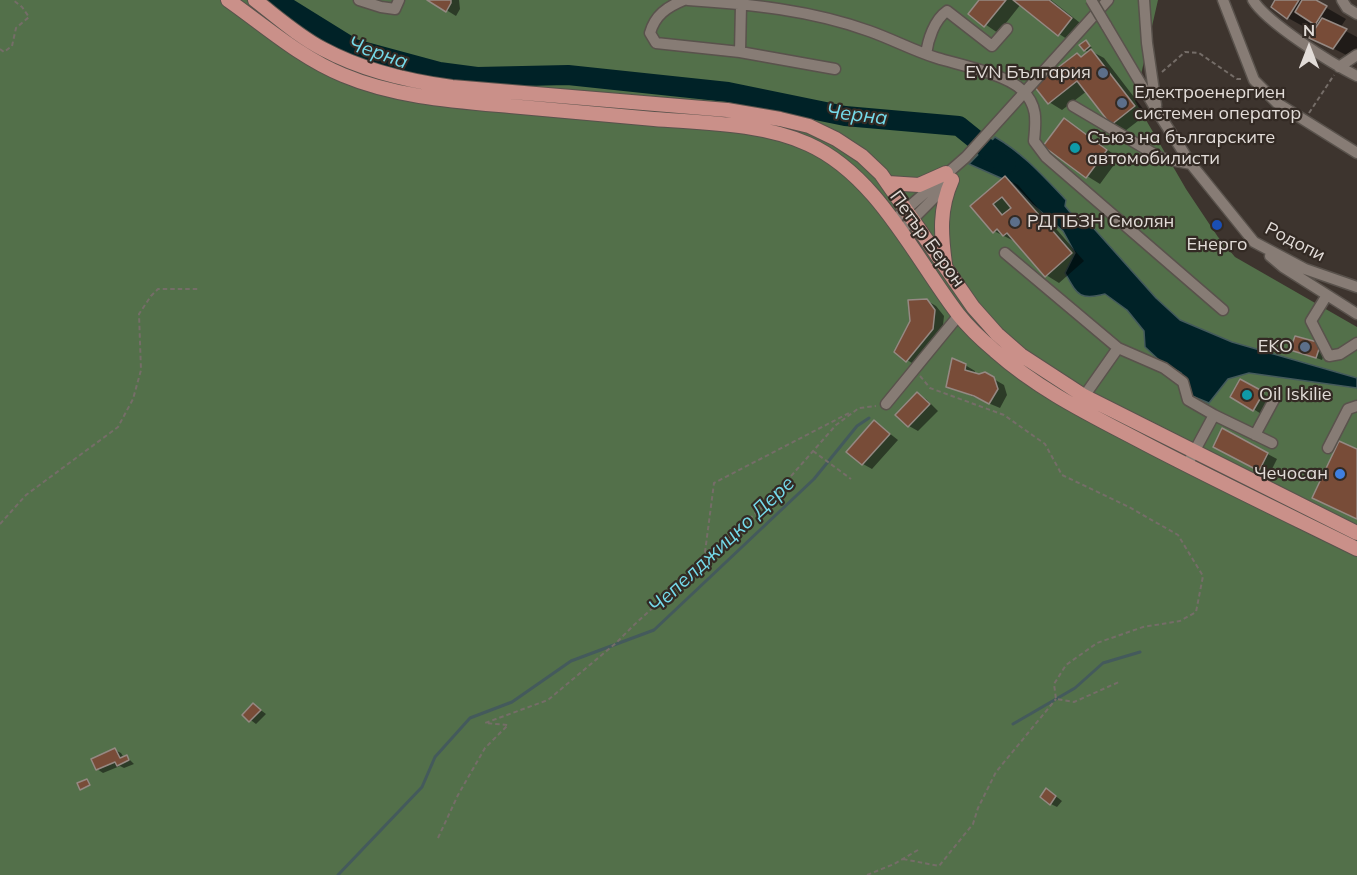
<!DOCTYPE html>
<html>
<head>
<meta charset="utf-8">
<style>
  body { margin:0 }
  #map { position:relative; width:1357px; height:875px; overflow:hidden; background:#3d342e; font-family:Mulish,sans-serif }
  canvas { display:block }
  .north { position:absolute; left:1279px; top:18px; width:60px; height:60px; -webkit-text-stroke:4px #332a24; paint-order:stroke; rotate:0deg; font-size:16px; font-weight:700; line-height:24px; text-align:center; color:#e2dcd8 }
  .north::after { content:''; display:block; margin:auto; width:21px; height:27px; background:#e2dcd8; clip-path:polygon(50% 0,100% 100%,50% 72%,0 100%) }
</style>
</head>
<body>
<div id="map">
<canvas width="1357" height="875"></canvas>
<div class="north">N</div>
</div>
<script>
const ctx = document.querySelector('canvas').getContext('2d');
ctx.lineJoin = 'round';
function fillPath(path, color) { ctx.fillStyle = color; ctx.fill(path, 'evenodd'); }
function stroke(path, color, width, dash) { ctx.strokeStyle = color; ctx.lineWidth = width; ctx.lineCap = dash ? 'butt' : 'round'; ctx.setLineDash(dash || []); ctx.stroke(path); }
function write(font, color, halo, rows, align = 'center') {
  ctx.font = font + ' Mulish,sans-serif'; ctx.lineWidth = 4.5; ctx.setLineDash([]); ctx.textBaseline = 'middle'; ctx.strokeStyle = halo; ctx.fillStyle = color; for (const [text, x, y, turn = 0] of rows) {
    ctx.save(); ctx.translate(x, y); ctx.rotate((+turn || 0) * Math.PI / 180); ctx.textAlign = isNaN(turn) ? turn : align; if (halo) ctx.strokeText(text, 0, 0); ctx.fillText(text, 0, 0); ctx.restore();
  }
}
fillPath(new Path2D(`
  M0,0H1158L1135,101L1186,189L1218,237L1235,257L1357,327V875H0Z`), '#53704a');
const water = new Path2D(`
  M995,137C1023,153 1044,177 1066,200L1065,206L1079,223H1089L1156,298L1180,320L1232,342L1357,378V388L1249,373L1228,379L1209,403L1192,396L1181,373L1160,361L1145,347L1144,331L1127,310L1105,294C1079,301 1077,294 1065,273L1075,253L1063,231L1032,204L1012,183L969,164Z`);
fillPath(water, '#002227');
stroke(water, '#445a5c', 1.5);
fillPath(new Path2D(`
  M430,0H459L460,9L456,16Z
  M981,0H1051L1084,26L1072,42L1059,34L1021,4L998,33L970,14Z
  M1277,0H1313L1346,19L1340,28L1357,37V54L1354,59L1311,37L1319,26L1312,21L1308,29L1288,18L1273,7Z
  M1086,42L1092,48L1089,50L1104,58L1147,114L1125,131L1112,124L1087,91L1062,110L1049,102L1077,54L1083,58L1089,53L1085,50Z
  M1077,128L1119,158L1100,184L1087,176Z
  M1005,178L1018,185L1084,261L1059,283L1046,275L1018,243L994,231L972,207Z
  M926,300L936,306L944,316L942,334L917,366L907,360Z
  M1296,337L1326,348L1322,360L1292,349Z
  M965,365L975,371L974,375L985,374L1004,385L1007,395L1000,408L948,386Z
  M1241,381L1272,399L1263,415L1232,396Z
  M917,394L926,399L938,411L918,431L909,426Z
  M875,422L898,440L872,469L863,464Z
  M1223,430L1277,459L1269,475L1224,452Z
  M254,705L266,714L256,724L244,715Z
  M115,750L121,753L124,758L127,757L134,764L124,768L120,766L103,773L97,769Z
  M1053,794L1062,801L1057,807L1051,804Z`), '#0007');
stroke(new Path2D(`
  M1013,724L1075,688L1103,663L1140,652
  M338,875L422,787L435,757L470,718L512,702L571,661L654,630L814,479L857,426L869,418`), '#445a5c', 3);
stroke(new Path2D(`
  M275,0L354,49L439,72L477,77L568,75L728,92L845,116L959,126L1006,164`), '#002227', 20);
const building = new Path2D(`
  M427,0H451V3L446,12Z
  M979,0H1006L984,27L968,14Z
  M1013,0H1049L1072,18L1058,36Z
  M1275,0H1299L1287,19L1271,7Z
  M1302,0H1316L1327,6L1315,25L1295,12Z
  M1322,18L1347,29L1333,49L1309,38Z
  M1086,40L1090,46L1084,51L1079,45Z
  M1091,49L1135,106L1111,125L1077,81L1048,104L1034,86L1077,53L1081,57Z
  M1064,118L1107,150L1086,178L1043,146Z
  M1005,176L1072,253L1045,277L1007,233L1003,236L997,229L993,233L970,206ZM1002,197L1011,208L1002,215L993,204Z
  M927,299L935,310L933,329L906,362L894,352L910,321L908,300Z
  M1295,336L1321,343L1316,358L1290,350Z
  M952,358L966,364L965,370L979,374L985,372L994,377L998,389L989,404L974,396L946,387Z
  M1240,379L1264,392L1253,411L1230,397Z
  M917,392L930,404L908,427L895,415Z
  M874,420L890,434L862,465L846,452Z
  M1222,428L1268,453L1259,471L1213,447Z
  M1339,441L1357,449V519L1312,498Z
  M253,703L261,710L249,722L242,715Z
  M115,748L120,758L127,755L129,760L117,766L115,762L96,770L91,759Z
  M87,779L90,785L80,790L77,783Z
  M1046,788L1056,796L1050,805L1040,797Z`);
fillPath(building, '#784c38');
stroke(building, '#958983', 1.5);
const minor = new Path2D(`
  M359,0L381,7L395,9L399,0
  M684,0C667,7 655,15 650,33L656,43L740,52L835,69
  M688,0C749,4 811,10 869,31C892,39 914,51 937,58C960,65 1006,74 1022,90C1038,105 1036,121 1034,141L1046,157L1223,310
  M1144,0L1147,43L1156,105
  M1223,0L1254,80L1277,103L1357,153
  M1253,0C1266,22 1332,64 1357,76
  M1342,0L1347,8L1357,14
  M1106,25L1157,111L1191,164L1254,242L1305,269L1357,287
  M740,52L741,5
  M926,54C928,40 934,20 947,11L992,46L1007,29
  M1339,67L1357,55
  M1073,106L1161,158L1191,164
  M894,220L966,157L1108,0
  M902,230L950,182
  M1005,253L1118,348L1164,368L1183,382L1188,400L1214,415L1272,443
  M1270,256L1283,267L1357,314
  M1327,295L1311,321L1329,356L1340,354L1357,343
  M1080,402L1118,348
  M886,404L959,315
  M1255,435L1276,396
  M1328,448L1348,409L1357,406
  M1187,465L1214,415`);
const major = new Path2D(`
  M228,0C265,26 301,58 343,75C395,97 454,101 510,106C558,110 606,115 654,119C704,123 761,123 808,144C877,175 915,258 958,314C969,328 982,340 995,351C1040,391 1093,416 1146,444C1215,480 1286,514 1357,549
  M255,0C277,17 298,36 323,49C362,70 408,81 452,87L727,110L780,119L809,126L836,139L862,156L881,174L973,307L997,334L1021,355L1084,396L1357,533
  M888,183L919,185L946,173
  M945,264C941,234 939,209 952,180`);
stroke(minor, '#59524c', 13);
stroke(major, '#59524c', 16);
stroke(new Path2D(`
  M0,49L4,52L12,46L16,28L29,17L22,7L13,0
  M1162,72L1185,52L1199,53L1237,79H1242
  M1309,113L1334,75
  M920,376L930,388L1004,415L1045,444L1062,475L1129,507L1178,535L1203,576L1196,612L1180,621L1143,627L1097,643L1066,665L1054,684L1056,699L1074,702L1119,682
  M813,451L851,479
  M0,524L26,495L118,427L133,399L141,370L139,314L151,296L158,289H199
  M704,560L714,483L851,412
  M438,838L458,795L485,748L508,725L485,723L548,700L616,643L634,625L770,500L836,425L859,408L876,406
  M903,859L939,866L973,824L978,808L996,772L1056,699
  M867,875L894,864L918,850`), '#756d68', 2, [4.5, 3]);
stroke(minor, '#877c75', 10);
stroke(major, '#ca9089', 14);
const minorBridge = new Path2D(`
  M1091,0L1106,25`);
stroke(minorBridge, '#59524c', 13, []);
stroke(minorBridge, '#877c75', 10);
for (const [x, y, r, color] of [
  [1103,73,6,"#5c6f8a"],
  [1122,103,6,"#5c6f8a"],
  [1075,148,6,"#0f9aa8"],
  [1015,222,6,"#5c6f8a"],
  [1217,225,6,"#1a4fb4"],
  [1305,347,6,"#5c6f8a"],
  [1247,395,6,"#0f9aa8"],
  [1340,474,6,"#3f7fe0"]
]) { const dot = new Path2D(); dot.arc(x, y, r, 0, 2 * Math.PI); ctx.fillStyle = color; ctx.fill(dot); stroke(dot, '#332a24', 2); }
write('18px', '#e2dcd8', '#332a24', [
  ["EVN България",1091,73,"right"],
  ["Електроенергиен",1134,93],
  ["системен оператор",1134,114],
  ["Съюз на българските",1087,138],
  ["автомобилисти",1087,159],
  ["РДПБЗН Смолян",1027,222],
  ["Енерго",1217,245,"center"],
  ["EKO",1293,347,"right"],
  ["Oil Iskilie",1259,395],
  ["Чечосан",1328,474,"right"]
], 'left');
write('18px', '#e2dcd8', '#332a24', [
  ["Петър Берон",927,239,54],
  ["Родопи",1295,242,27]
]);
write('italic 20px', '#75daea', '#332a24', [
  ["Черна",378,53,19],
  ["Черна",857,115,7],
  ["Чепелджицко Дере",722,545,-43]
]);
</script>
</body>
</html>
